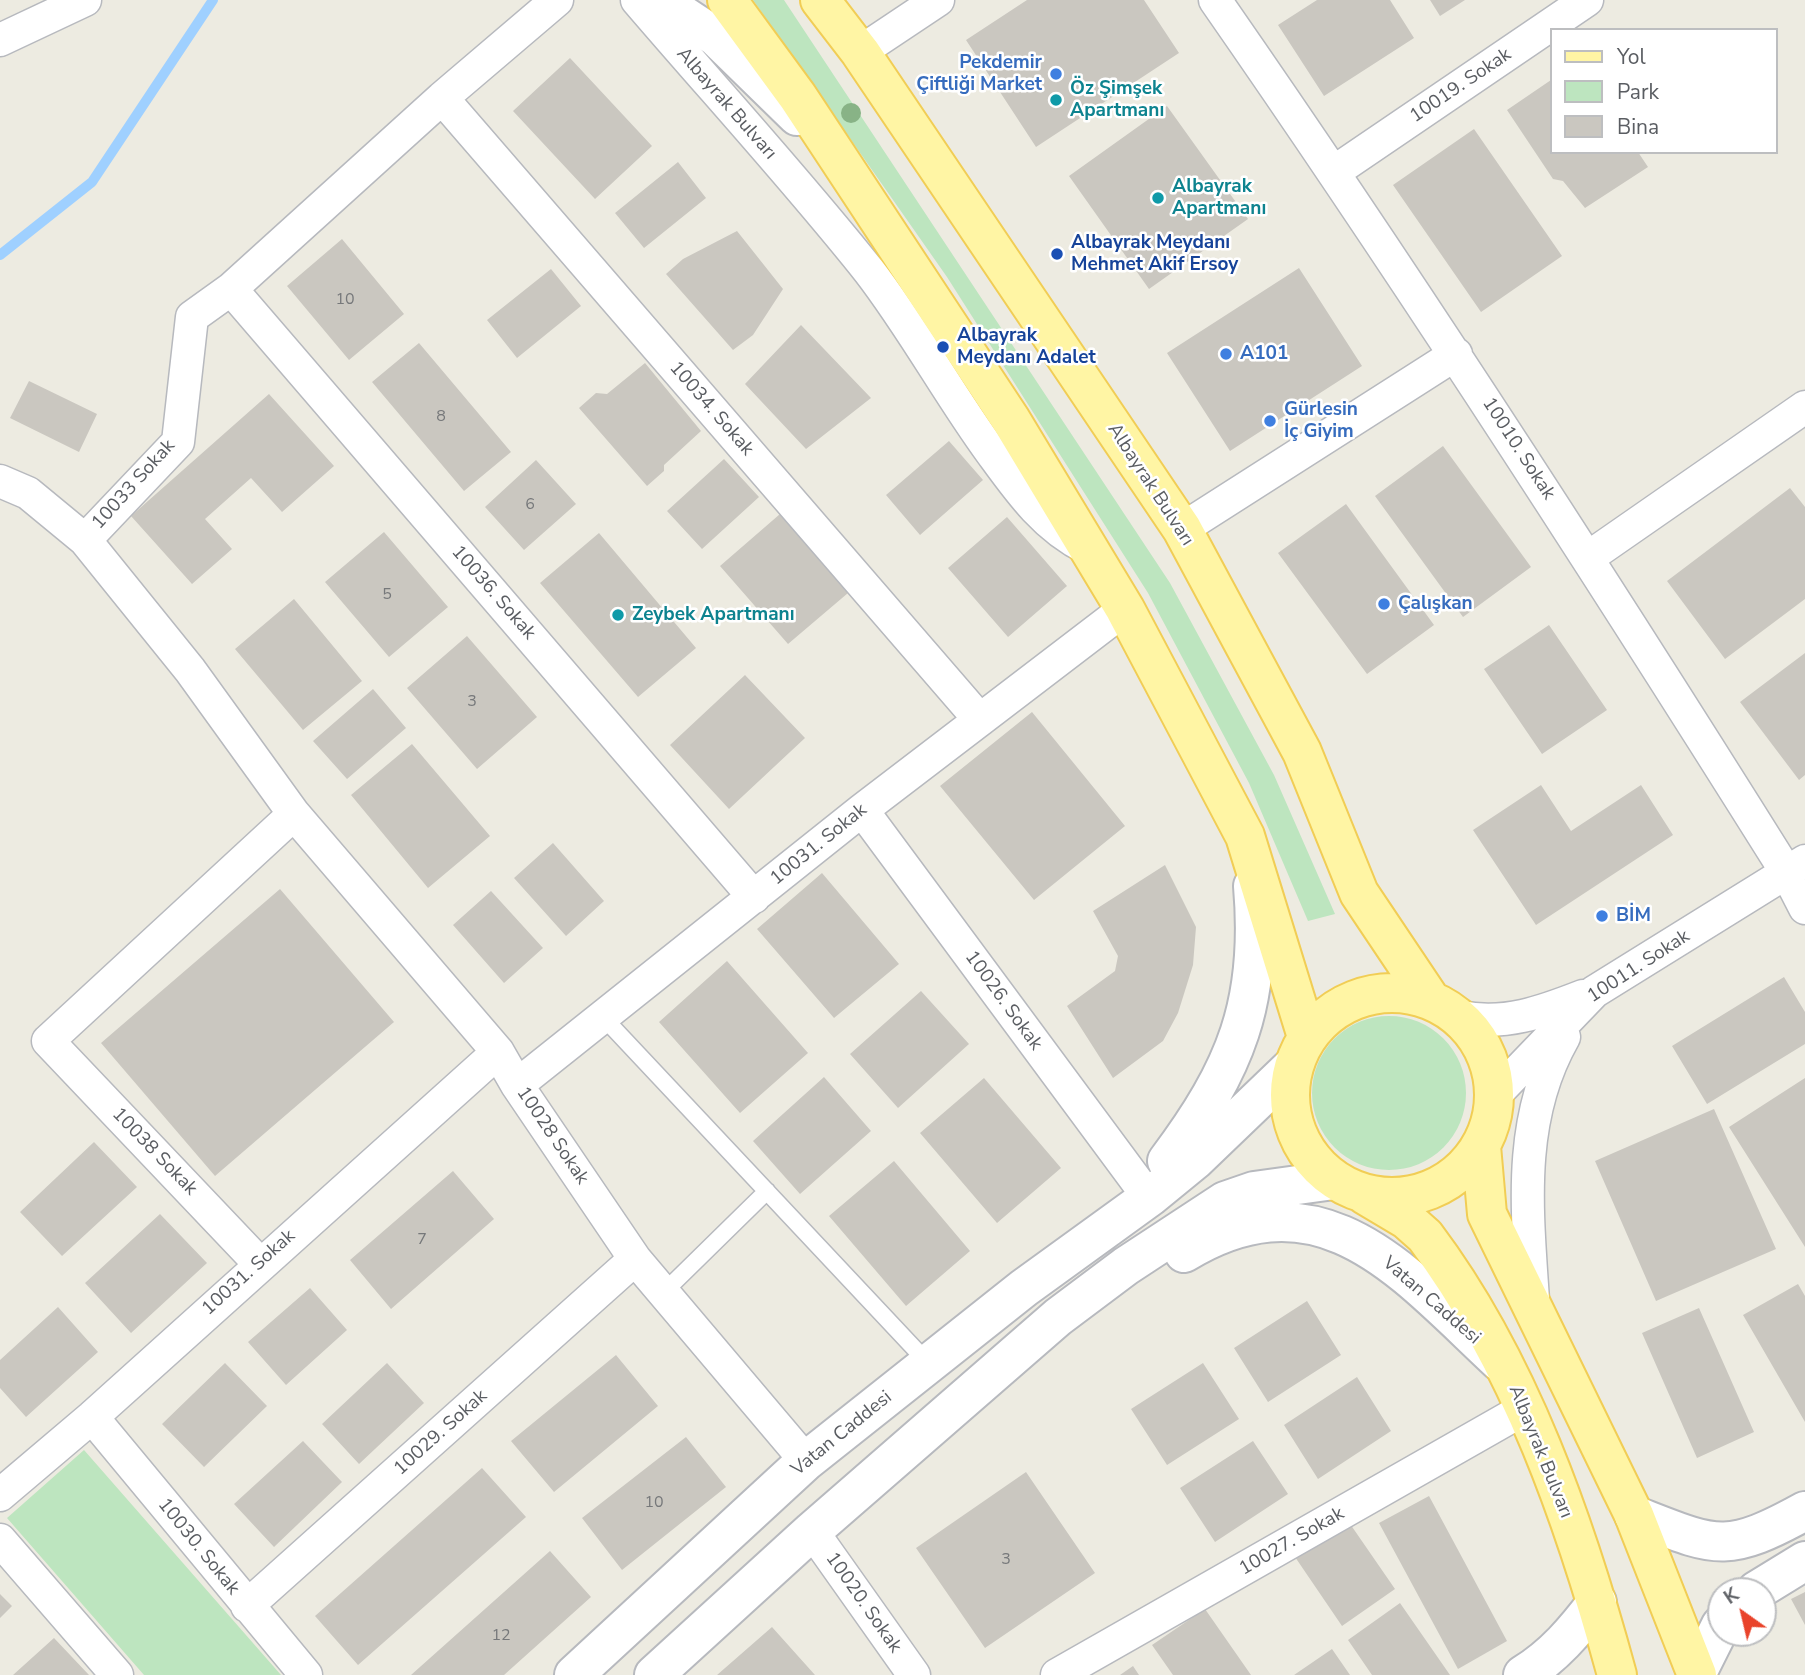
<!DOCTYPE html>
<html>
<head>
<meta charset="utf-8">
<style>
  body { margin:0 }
  #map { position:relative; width:1805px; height:1675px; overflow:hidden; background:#edebe1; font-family:"Nunito Sans",sans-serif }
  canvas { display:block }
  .legend { position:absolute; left:1550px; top:28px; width:228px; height:126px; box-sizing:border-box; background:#fff; border:2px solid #bdbec0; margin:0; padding:9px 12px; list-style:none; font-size:21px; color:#5a5d62 }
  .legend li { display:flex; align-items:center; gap:14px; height:35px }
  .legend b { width:35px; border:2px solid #bdbec0 }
  .north { position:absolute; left:1707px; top:1577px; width:70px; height:70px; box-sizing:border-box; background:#fff; border:2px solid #bdbec0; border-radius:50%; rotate:326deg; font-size:19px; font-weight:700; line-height:28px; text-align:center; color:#5a5d62 }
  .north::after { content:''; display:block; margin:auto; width:24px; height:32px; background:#e9432a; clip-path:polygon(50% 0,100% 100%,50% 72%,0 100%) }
</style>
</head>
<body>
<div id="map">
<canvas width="1805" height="1675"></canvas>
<ul class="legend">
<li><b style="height:9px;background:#fff5a4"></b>Yol</li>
<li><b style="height:19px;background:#bde5bf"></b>Park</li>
<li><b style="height:19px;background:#cac7c0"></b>Bina</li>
</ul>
<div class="north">K</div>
</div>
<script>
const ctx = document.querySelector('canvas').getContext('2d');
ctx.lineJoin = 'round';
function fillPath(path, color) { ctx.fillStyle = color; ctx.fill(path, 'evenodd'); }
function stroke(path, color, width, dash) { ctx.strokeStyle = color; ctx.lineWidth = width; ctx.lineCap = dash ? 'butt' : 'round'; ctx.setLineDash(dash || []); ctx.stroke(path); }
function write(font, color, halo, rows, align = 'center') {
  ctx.font = font + ' "Nunito Sans",sans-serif'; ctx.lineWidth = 5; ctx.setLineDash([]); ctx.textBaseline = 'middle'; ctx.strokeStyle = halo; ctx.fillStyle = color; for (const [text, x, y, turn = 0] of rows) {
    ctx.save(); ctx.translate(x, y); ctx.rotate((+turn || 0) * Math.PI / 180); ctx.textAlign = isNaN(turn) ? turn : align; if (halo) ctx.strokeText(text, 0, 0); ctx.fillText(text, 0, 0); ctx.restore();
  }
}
fillPath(new Path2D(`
  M753,0H784L1170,583L1274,775L1335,914L1308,921L1249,783L1148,593L947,277Z
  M1312 1093a77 77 0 1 1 154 0a77 77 0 1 1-154 0Z
  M84,1450L281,1675H144L7,1518Z`), '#bde5bf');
stroke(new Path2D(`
  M0,255L92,182L213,0`), '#9fd0ff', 10);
fillPath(new Path2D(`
  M1027,0H1144L1179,53L1036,147L966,40Z
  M1317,0H1390L1414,38L1324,96L1278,25Z
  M1430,0H1465L1440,16Z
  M570,58L652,146L595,199L513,111Z
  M1551,80V152H1638L1648,167L1585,208L1563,181L1553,179L1507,110Z
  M1167,106L1248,219L1149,289L1069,176Z
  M1474,129L1562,256L1481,312L1393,185Z
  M678,162L706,198L644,248L615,213Z
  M737,231L783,289L753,335L733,350L666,274L683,259Z
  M342,239L404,314L349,360L287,286Z
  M1299,268L1362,366L1230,451L1167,353Z
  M551,269L581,306L517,358L487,320Z
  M801,325L871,398L806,449L745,384Z
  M419,343L511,452L464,491L372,382Z
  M645,363L701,431L664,465V471L647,486L579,408L596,393L607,394Z
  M29,381L97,414L79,452L10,418Z
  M269,394L334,466L282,512L251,478L205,519L232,549L192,584L131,516Z
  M949,441L983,480L920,535L886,495Z
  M1443,446L1531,567L1463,617L1375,496Z
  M724,459L759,497L702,549L667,511Z
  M536,460L576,504L524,550L485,507Z
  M1790,488L1805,507V599L1725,659L1667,581Z
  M1346,504L1434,625L1367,674L1278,553Z
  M780,514L848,593L788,644L720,566Z
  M1007,517L1067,586L1008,637L948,568Z
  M384,532L448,607L389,657L325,582Z
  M599,533L696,648L638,697L540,583Z
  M294,599L362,681L303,730L235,649Z
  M1549,625L1607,710L1542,754L1484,669Z
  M467,636L537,717L477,769L407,688Z
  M1805,653V775L1799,780L1740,702Z
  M745,675L805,738L729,809L670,745Z
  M373,689L406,728L347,779L313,741Z
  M1032,712L1125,826L1034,900L940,786Z
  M412,744L490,836L428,888L351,795Z
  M1541,785L1571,831L1641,785L1673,835L1536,925L1473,830Z
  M553,843L604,901L566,936L514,878Z
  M1165,865L1196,927L1193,965L1178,1013L1163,1041L1113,1078L1067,1006L1115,971L1118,956L1093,911Z
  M822,873L899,964L834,1018L757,929Z
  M280,889L394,1022L215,1176L101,1043Z
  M491,891L543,948L504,983L453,925Z
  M727,961L808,1053L740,1113L659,1022Z
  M1784,977L1805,1012V1044L1707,1104L1672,1046Z
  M921,991L969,1044L898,1108L850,1054Z
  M824,1077L871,1131L800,1194L753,1141Z
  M984,1078L1061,1168L997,1223L920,1133Z
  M1805,1078V1247L1729,1127Z
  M1714,1109L1776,1249L1656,1301L1595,1161Z
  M94,1142L137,1187L62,1256L20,1212Z
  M894,1161L970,1251L906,1306L829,1216Z
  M453,1171L494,1219L391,1309L350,1260Z
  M160,1214L207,1263L131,1333L85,1283Z
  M1798,1284L1805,1296V1422L1743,1315Z
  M310,1288L347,1330L286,1385L248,1342Z
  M1307,1301L1341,1355L1268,1402L1234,1348Z
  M58,1307L98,1352L26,1417L0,1388V1360Z
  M1699,1308L1754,1432L1697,1458L1642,1333Z
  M616,1355L658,1406L554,1492L511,1441Z
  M225,1363L267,1406L204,1467L162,1424Z
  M387,1363L424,1403L359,1464L322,1424Z
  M1203,1363L1239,1419L1167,1465L1131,1409Z
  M1357,1377L1391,1431L1318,1479L1284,1425Z
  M686,1437L726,1487L622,1570L582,1518Z
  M303,1441L342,1482L274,1547L234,1504Z
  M1253,1441L1288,1494L1215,1542L1180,1488Z
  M482,1468L526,1517L358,1665L315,1616Z
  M1026,1472L1095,1573L985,1648L916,1548Z
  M1429,1496L1507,1641L1458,1669L1379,1523Z
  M1346,1518L1395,1589L1342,1626L1293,1554Z
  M550,1551L591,1597L504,1675H411Z
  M1805,1592V1625L1791,1599Z
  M0,1594L12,1606L0,1618Z
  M1400,1603L1450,1675H1372L1348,1640Z
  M1205,1609L1251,1675H1173L1152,1645Z
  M772,1627L815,1675H717Z
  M54,1638L89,1675H13Z
  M1332,1649L1350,1675H1294Z
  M1133,1666L1139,1675H1120Z`), '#cac7c0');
const service = new Path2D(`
  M603,1017L929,1364
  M663,1293L767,1191`);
const minor = new Path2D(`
  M637,0C714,90 795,178 869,271C913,328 948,393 991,452C1018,489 1044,527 1087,548
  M1215,0C1414,286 1602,578 1787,873L1805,908
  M0,40L85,0
  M860,52L938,0
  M442,98L980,720
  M1334,172L1587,0
  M231,289L754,897
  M0,481L28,493L85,540
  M1182,529L1456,354
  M1589,557L1805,407
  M862,810L1144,1191
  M294,814L498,1052L517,1085L635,1259L806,1461
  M1460,1017C1505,1026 1542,1012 1583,996
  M517,1085L862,810L1125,609
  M1493,1097L1594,992L1805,861
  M259,1263L48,1041L294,814L190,670L85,540L178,442L192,317L231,289L442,98L557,0
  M1533,1300C1527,1209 1517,1119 1564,1037
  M92,1417L306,1675
  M0,1495L92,1417L498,1052
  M812,1531L914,1675
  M0,1540L117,1675
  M247,1606L635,1259
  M1057,1675L1526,1408`);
const tertiary = new Path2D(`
  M660,0L716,37L797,116
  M1167,1161C1236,1069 1263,1002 1253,886
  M1184,1253C1323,1169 1404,1273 1500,1362
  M1634,1515C1716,1547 1725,1555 1805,1511
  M1756,1591L1805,1561
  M1697,1673L1721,1625
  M574,1675L806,1461L1024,1288L1151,1196L1195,1160L1293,1066
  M654,1675L812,1531L1058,1317L1126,1266L1225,1201L1254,1191L1334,1180
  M1523,1675C1554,1656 1575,1631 1597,1602`);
const primary = new Path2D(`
  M727,0L798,97L1011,420L1125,609L1245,836L1307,1037
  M820,0L860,52L1182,529L1302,752L1359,893L1430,999
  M1290 1095a102 102 0 1 1 204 0a102 102 0 1 1-204 0Z
  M1481,1146L1487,1214L1634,1515L1697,1675
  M1365,1195L1407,1220L1425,1236C1520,1362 1576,1524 1617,1675`);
stroke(service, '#b7b9be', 19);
stroke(minor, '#b7b9be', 35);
stroke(tertiary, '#b7b9be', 42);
stroke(primary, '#f1cd55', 42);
stroke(service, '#fff', 16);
stroke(minor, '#fff', 32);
stroke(tertiary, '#fff', 38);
stroke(primary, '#fff5a4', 38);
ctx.fillStyle = '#88b386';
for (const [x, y] of [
  [851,113]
]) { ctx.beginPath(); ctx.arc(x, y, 10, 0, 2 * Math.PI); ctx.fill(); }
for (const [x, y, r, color] of [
  [1056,74,7,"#3f7fe0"],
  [1056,100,7,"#0f9aa8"],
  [1158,198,7,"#0f9aa8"],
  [1057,254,7,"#1a4fb4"],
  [943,347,7,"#1a4fb4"],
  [1226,354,7,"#3f7fe0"],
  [1270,421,7,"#3f7fe0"],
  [1384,604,7,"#3f7fe0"],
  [618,615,7,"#0f9aa8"],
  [1602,916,7,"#3f7fe0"]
]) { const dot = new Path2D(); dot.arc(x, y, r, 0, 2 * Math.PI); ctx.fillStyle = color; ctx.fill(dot); stroke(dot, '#fff', 2.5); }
write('16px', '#76787a', null, [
  ["10",345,300],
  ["8",441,417],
  ["6",530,505],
  ["5",387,595],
  ["3",472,702],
  ["7",422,1240],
  ["10",654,1503],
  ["3",1006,1560],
  ["12",501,1636]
]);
write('bold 19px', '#366cbe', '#fff', [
  ["Pekdemir",1042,63,"right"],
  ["Çiftliği Market",1042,85,"right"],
  ["A101",1240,354],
  ["Gürlesin",1284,410],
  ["İç Giyim",1284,432],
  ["Çalışkan",1398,604],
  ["BİM",1616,916]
], 'left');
write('19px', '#5a5d62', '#fff', [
  ["10019. Sokak",1461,86,-34],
  ["Albayrak Bulvarı",726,104,49],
  ["10034. Sokak",711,409,49],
  ["10010. Sokak",1518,449,57],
  ["10033 Sokak",134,485,-48],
  ["Albayrak Bulvarı",1150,485,57],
  ["10036. Sokak",493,593,49],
  ["10031. Sokak",819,845,-39],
  ["10011. Sokak",1639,967,-33],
  ["10026. Sokak",1003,1001,54],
  ["10028 Sokak",552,1136,56],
  ["10038 Sokak",154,1152,46],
  ["10031. Sokak",249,1273,-42],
  ["Vatan Caddesi",1431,1301,41],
  ["10029. Sokak",441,1433,-42],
  ["Vatan Caddesi",842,1434,-39],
  ["Albayrak Bulvarı",1540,1452,68],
  ["10027. Sokak",1292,1542,-30],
  ["10030. Sokak",198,1547,51],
  ["10020. Sokak",863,1603,55]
]);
write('bold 19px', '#0d838f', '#fff', [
  ["Öz Şimşek",1070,89],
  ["Apartmanı",1070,111],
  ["Albayrak",1172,187],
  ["Apartmanı",1172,209],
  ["Zeybek Apartmanı",632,615]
], 'left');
write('bold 19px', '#164399', '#fff', [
  ["Albayrak Meydanı",1071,243],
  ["Mehmet Akif Ersoy",1071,265],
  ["Albayrak",957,336],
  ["Meydanı Adalet",957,358]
], 'left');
</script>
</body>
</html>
